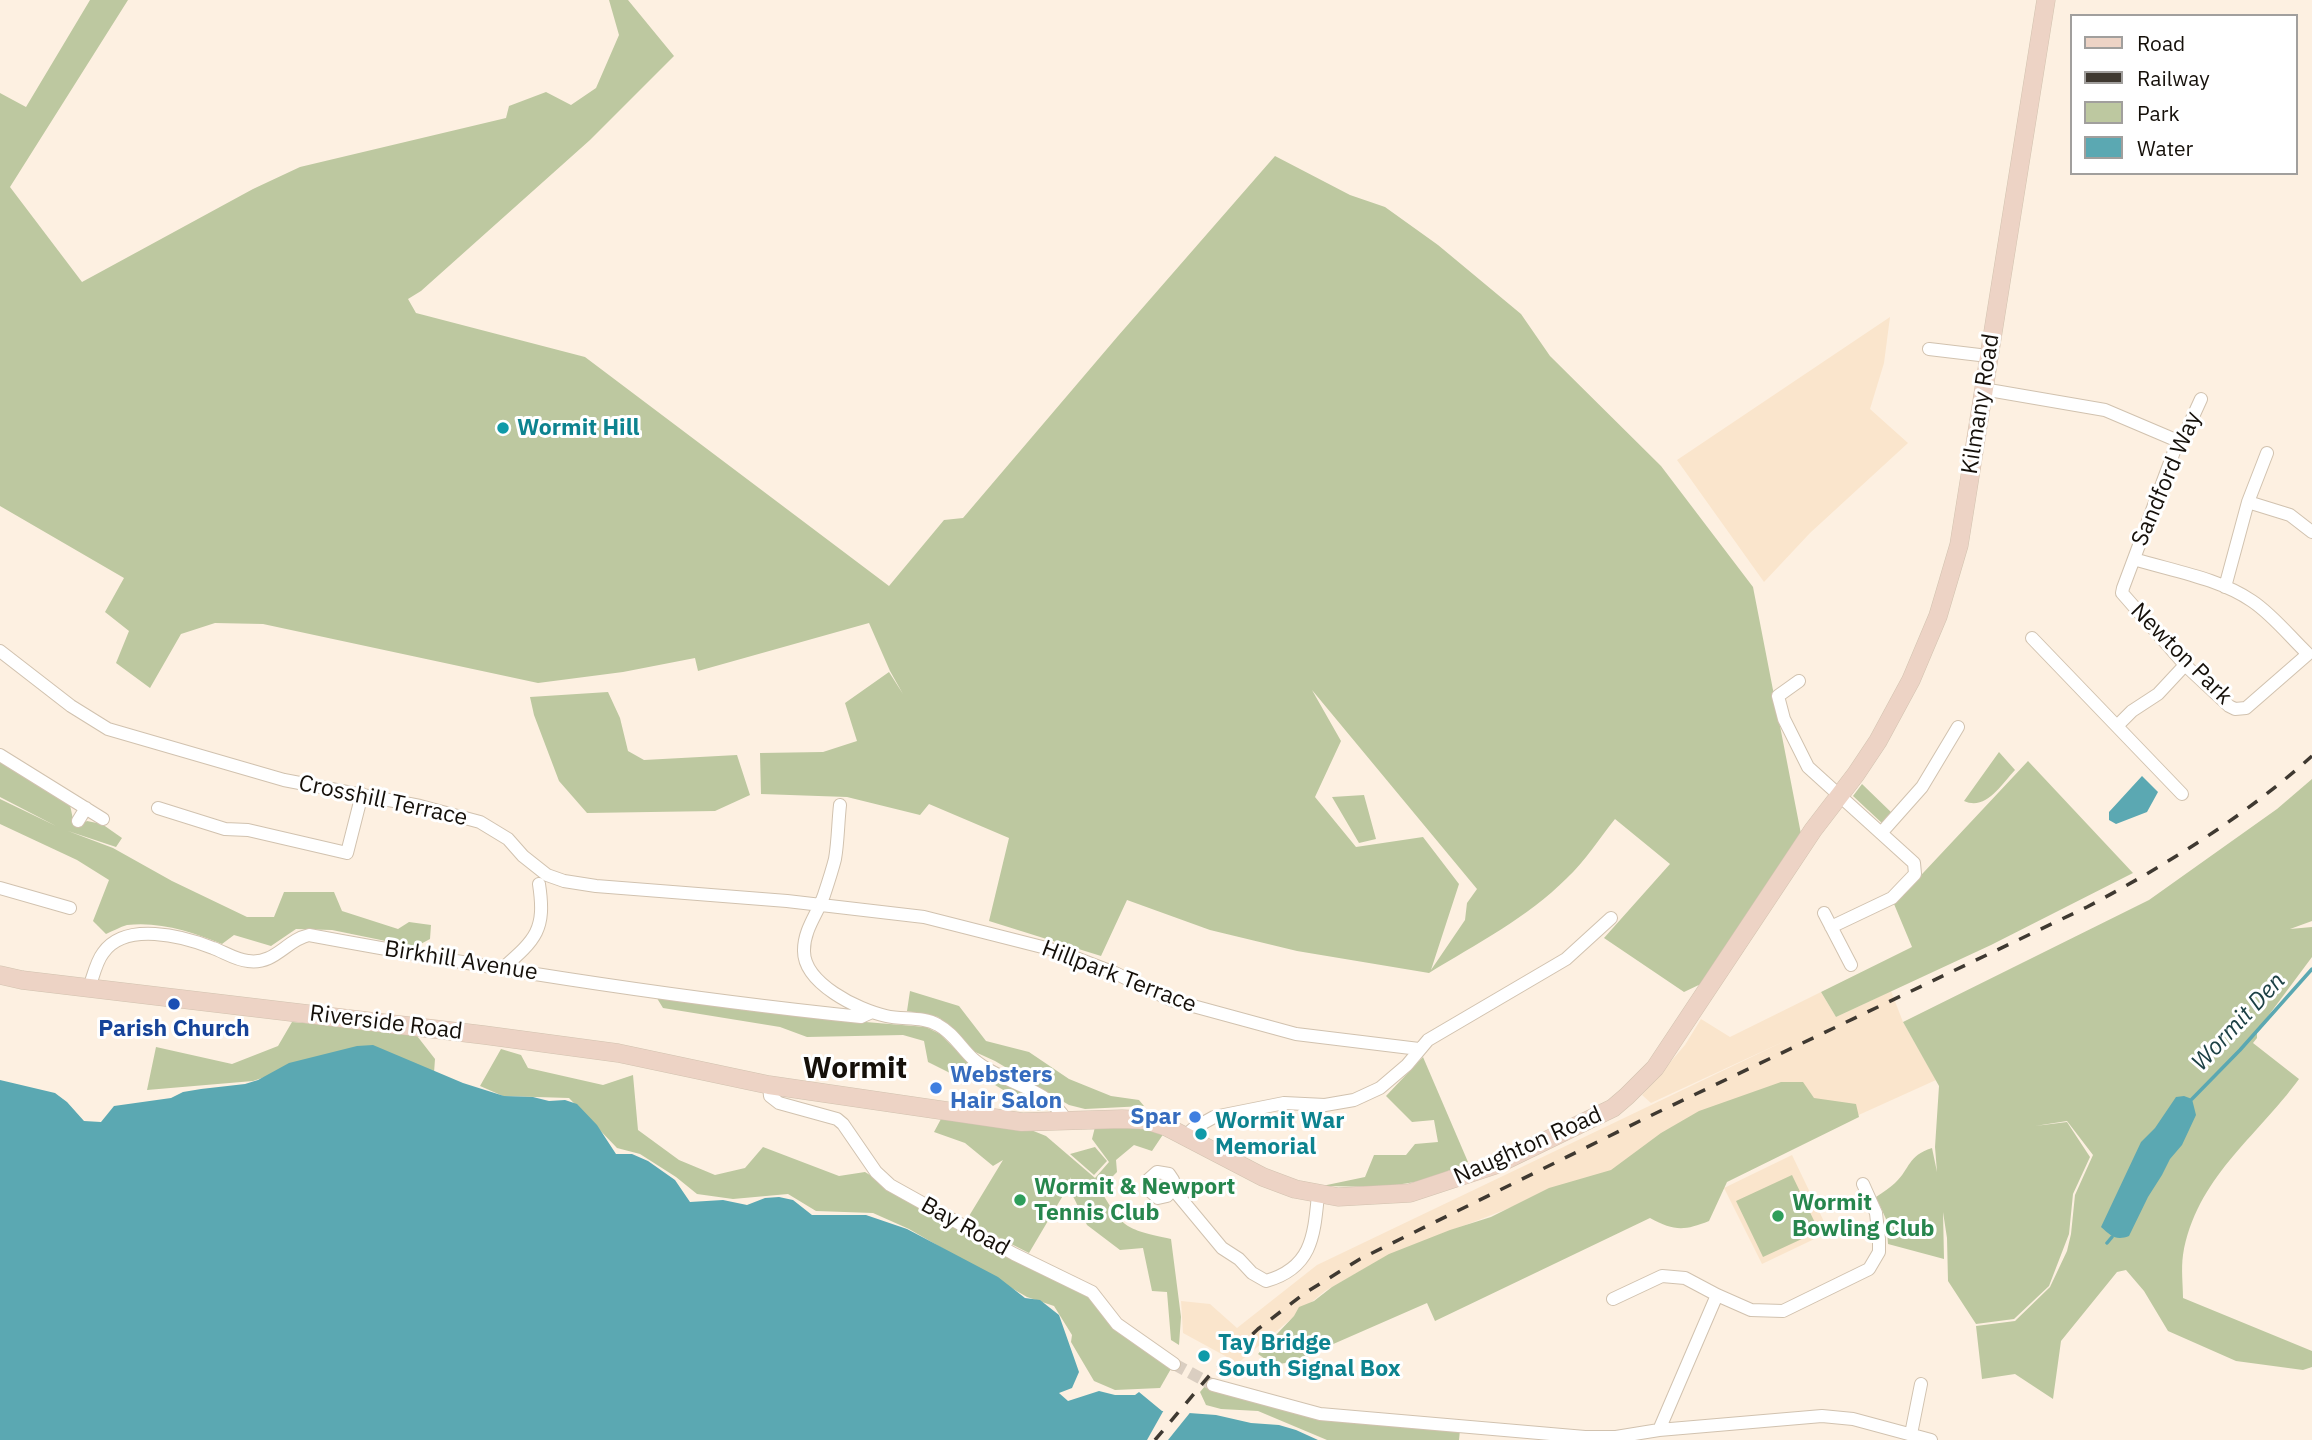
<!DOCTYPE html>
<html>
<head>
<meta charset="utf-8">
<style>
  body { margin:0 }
  #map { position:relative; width:2312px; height:1440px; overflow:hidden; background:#fdf0e1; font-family:"IBM Plex Sans",sans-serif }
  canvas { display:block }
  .legend { position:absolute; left:2070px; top:14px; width:228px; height:161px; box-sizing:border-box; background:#fff; border:2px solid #a19f9d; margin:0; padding:9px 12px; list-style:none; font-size:21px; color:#15100a }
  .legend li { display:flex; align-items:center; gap:14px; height:35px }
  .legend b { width:35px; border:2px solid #a19f9d }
</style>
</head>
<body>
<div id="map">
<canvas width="2312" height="1440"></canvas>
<ul class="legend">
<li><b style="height:9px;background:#edd3c5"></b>Road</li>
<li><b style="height:9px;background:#3f3931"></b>Railway</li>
<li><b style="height:19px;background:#bdc8a0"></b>Park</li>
<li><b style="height:19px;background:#5ba8b2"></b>Water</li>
</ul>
</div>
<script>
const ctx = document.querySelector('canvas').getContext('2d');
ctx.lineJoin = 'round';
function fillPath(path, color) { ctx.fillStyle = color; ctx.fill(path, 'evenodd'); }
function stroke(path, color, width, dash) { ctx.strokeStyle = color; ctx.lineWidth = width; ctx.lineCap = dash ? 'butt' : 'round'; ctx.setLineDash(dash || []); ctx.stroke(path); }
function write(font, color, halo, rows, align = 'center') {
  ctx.font = font + ' "IBM Plex Sans",sans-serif'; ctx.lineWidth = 6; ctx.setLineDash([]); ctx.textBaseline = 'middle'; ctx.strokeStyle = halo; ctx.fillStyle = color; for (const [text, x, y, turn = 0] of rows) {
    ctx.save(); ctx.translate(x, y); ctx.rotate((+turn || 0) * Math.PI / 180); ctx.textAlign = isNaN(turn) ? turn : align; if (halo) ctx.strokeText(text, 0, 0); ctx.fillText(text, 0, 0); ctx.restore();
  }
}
fillPath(new Path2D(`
  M1890,317L1884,363L1870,409L1908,443L1810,533L1764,582L1677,460Z
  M1891,991L1903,1022L1936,1080L1852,1118L1574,1183L1391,1254L1325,1291L1238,1363L1183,1333L1181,1301L1210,1304L1237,1328L1317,1265L1787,1040L1651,1103L1642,1095L1685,1045L1701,1019L1730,1037L1821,992L1836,1017Z
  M1792,1155L1829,1232L1762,1264L1724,1188Z`), '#fae5cc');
fillPath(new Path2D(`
  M90,0H128L10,187L82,282L253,189L300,167L506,118L509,106L546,92L571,105L596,88L619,35L609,0H628L674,56L590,140L421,291L408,299L416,313L585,357L889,586L944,520L963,518L1118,336L1275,156L1350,195L1385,207L1438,245L1521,314L1550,356L1661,466L1753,587L1801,834L1705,982L1684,992L1604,938L1670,864L1615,819C1599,839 1585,861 1567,878C1527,918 1476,944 1429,973L1297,951L1210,930L1127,900L1101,956L989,921L1009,838L929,804L920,815L847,797L761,794L760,753L823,752L857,741L845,703L889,672L903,694L890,671L869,623L698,671L695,658L623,672L538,683L263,624L215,623L181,634L150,688L116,663L129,631L105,612L124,578L0,506V93L26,107ZM1312,690L1477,889L1467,903L1465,920L1431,970L1459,884L1423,837L1356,847L1315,797L1341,741Z
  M608,692L620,718L628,751L644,760L737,755L750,795L715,811L587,813L559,781L534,715L530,697Z
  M1999,752L2015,770C2001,785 1986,811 1964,801Z
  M0,760L70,805L74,824L80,825L87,821L102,824L122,838L116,847L68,831L113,848L172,881L247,917H274L284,892H334L342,911L398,929L409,922L431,925L430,939L415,947L332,930L296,929L271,946L234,935L222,944C193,932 159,921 127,925C120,927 113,931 106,934L93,921L109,880L77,860L0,824V799L56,826L0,797Z
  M2028,761L2133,873L1991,945L1836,1017L1821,992L1912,947L1894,904Z
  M2312,779V921L2290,929L2312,927V957L2257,1031V1038L2253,1043L2299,1079C2256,1138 2196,1178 2183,1255C2181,1269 2183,1285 2183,1298L2312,1351V1367L2303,1370L2236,1361L2168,1331L2144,1291L2126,1270L2117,1272L2061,1341L2053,1399L2015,1374L1982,1379L1976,1326L2015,1321L2050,1287L2067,1251L2071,1234L2075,1195L2093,1155L2067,1121L2035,1126L2067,1122L2090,1157L2073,1194L2069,1234L2049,1286L2014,1319L1976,1324L1948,1281L1947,1238L1943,1212L1944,1259L1888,1244L1886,1219L1876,1197C1883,1192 1890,1188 1895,1183C1911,1168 1907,1156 1932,1148L1937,1172L1935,1147L1939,1086L1903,1022L2149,900L2277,809Z
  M1862,784L1894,815L1884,825L1853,796Z
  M1364,795L1376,839L1359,843L1332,797Z
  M910,991L959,1006L986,1041L1029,1052L1069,1079L1111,1096L1139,1100L1144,1106L1085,1109L1069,1105L995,1061L973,1051L957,1032L938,1017L907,1011Z
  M655,995L817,1018L926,1027L940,1034L978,1072L1010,1086L1043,1106V1111L1036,1110L995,1085L952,1074L928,1062L924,1041L903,1035L807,1037L780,1027L663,1008Z
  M292,1022L414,1032L435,1059L434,1073L301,1065L253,1081L147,1090L156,1047L232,1064L278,1046Z
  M501,1049L521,1055L528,1068L603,1085L633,1075L638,1130L679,1160L715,1175L745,1168L763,1147L839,1176L865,1172L930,1212L1094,1299L1108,1323L1172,1367L1160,1388L1115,1390L1094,1381L1071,1342L1072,1335L1054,1306L1027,1297L909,1229L873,1213L816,1211L788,1194L733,1199L697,1194L676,1177L640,1154L617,1148L569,1098L503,1096L480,1086Z
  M1423,1057L1468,1162L1427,1180L1384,1187L1322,1186L1365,1177L1374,1155H1406L1415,1144L1438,1142L1434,1120L1412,1122L1386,1096Z
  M1781,1082H1803L1814,1098L1856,1104L1859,1117L1727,1182L1709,1221C1684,1231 1674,1231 1650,1218L1435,1321L1427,1303L1315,1352L1302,1360L1274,1365L1258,1354L1294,1316L1299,1307L1314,1301L1332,1287L1389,1254L1450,1230L1491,1217L1549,1188L1611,1170L1661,1133L1699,1111Z
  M941,1119L1031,1130L1046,1136L1095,1178L1109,1162L1092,1139L1095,1127L1140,1125L1164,1133L1152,1151L1134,1145L1116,1160L1117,1172L1100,1189C1123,1230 1127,1229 1171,1239L1181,1317L1179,1345L1171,1340L1167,1292L1152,1291L1143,1248L1120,1250L1087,1225L1071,1192V1177L1068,1187L1029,1253L966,1221L1003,1160L993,1166L965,1143L934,1132Z
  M1095,1147L1107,1161L1094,1175L1070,1154Z
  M1792,1175L1819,1231L1763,1257L1736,1201Z
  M1205,1386L1317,1417L1460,1430L1459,1440H1327L1258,1411L1221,1409L1206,1405L1200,1392Z`), '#bdc8a0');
fillPath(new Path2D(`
  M2142,776L2158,792L2147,812L2116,824L2109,820V812Z
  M373,1045L463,1083L504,1096L533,1097L549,1101L565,1100L577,1104L597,1125L616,1154H632L648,1161L675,1180L690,1202L723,1200L747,1205L765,1198L779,1197L793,1200L812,1215H866L907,1229L998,1277L1025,1298L1040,1300L1059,1315L1079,1372L1072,1388L1059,1393L1068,1401L1099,1391L1115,1395H1135L1139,1392L1162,1411L1216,1415L1251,1423L1279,1425L1296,1430L1318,1440H0V1080L55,1093L67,1102L84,1121L101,1122L114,1106L171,1098L183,1092L201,1089L245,1084L258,1080L289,1063L357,1046Z
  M2184,1096L2192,1099L2196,1115L2182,1145L2170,1159L2162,1175L2148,1197L2129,1236C2116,1241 2111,1236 2101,1227L2141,1142L2155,1128L2176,1097Z`), '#5ba8b2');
fillPath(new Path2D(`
  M1165,1408L1193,1409L1168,1440H1147Z`), '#fdf0e1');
stroke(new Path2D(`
  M2192,1099L2240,1050L2312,969
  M2107,1243L2112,1237`), '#5ba8b2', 3.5);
stroke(new Path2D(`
  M1174,1364L1213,1385`), '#dacec1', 12, [12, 6]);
const minor = new Path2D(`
  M1929,349L1988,356
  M1983,389L2105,410L2178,441
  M2248,502L2290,515L2312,532
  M2134,559C2173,571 2218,578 2252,601C2273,615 2290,637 2308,654L2246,708L2235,709L2229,706L2185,665L2122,593L2123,588L2178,441L2185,434L2201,399
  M2225,587L2248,502L2267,453
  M2032,638L2182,794
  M0,651L71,706L108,729L284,780L420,806L480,822L508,839L523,856L547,875L564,881L596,886L787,901L924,917L1058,951L1115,973L1171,1000L1296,1034L1419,1049
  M1799,681L1778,696L1784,719L1808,767L1914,863L1915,874L1892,898L1831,927
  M2117,726L2132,711L2158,694L2185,665
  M0,755L103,819
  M840,805C838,823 838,842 835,859C832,871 828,883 824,895C818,913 804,929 804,950C803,983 858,1010 886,1016C903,1020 923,1016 938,1025C953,1033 961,1048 973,1059C1000,1083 1046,1086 1066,1120
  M158,808L225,829L248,830L347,853L362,794
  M78,821L86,808
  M1882,832L1922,787L1958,727
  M0,888L70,908
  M1824,913L1851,965
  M503,968C536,939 546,930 539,884
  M89,988C93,977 96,962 103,953C125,921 183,936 213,948C224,952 236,960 248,961C275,965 286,940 309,935C492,969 676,998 861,1017L872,1012
  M769,1085L770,1096L779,1103L837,1119L843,1124L876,1172L890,1185L1014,1254L1092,1292L1117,1324L1174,1364
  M1185,1136L1194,1128L1214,1117L1284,1103L1325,1105L1354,1100L1380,1088L1407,1065L1428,1040L1566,959L1611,918
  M1173,1189L1167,1196L1158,1198L1149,1190L1148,1180L1157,1172L1169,1174L1173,1180V1189L1222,1248L1239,1259L1252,1273L1266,1281C1312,1268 1314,1236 1318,1195
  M1613,1299L1662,1276L1685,1278L1717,1295L1751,1310L1783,1311L1869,1269L1879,1252V1239L1876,1213L1863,1184
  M1213,1385L1320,1414L1585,1437H1616L1659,1430L1822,1416L1853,1419L1931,1440
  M1659,1430L1717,1295
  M1911,1434L1921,1384`);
const secondary = new Path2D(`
  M0,975L22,980L484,1035L618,1053L769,1085L1022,1122L1122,1119L1145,1120L1167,1127L1263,1177L1295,1189L1338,1197L1410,1193L1498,1164L1613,1108L1627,1096L1655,1068L1813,830L1856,774L1878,741L1911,680L1938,616L1959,545L2046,0`);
stroke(minor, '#d1c2af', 14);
stroke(secondary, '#d1c2af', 19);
stroke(minor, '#fff', 12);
stroke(secondary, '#edd3c5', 18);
stroke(new Path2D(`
  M1155,1440L1209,1376L1258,1329L1305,1293L1360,1259L1652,1115L2087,907C2168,864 2244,817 2312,756`), '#3f3931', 3.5, [12, 12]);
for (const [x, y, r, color] of [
  [503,428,7,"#0f9aa8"],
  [174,1004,7,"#1a4fb4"],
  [936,1088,7,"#3f7fe0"],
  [1195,1117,7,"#3f7fe0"],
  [1201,1134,7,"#0f9aa8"],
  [1020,1200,7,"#2e9e5b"],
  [1778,1216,7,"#2e9e5b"],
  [1204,1356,7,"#0f9aa8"]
]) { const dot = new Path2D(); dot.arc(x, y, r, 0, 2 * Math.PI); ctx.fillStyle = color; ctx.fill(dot); stroke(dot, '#fff', 2.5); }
write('23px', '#15100a', '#fff', [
  ["Kilmany Road",1981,404,-81],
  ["Sandford Way",2167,479,-67],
  ["Newton Park",2181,654,45],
  ["Crosshill Terrace",383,801,12],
  ["Birkhill Avenue",461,961,9],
  ["Hillpark Terrace",1119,977,21],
  ["Riverside Road",386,1023,7],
  ["Naughton Road",1528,1146,-24],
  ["Bay Road",965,1227,29]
]);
write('bold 23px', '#0d838f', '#fff', [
  ["Wormit Hill",517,428],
  ["Wormit War",1215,1121],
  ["Memorial",1215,1147],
  ["Tay Bridge",1218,1343],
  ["South Signal Box",1218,1369]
], 'left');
write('bold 23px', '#164399', '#fff', [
  ["Parish Church",174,1029]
]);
write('bold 23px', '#366cbe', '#fff', [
  ["Websters",950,1075],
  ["Hair Salon",950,1101],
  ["Spar",1181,1117,"right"]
], 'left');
write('bold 23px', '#27864d', '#fff', [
  ["Wormit & Newport",1034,1187],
  ["Tennis Club",1034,1213],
  ["Wormit",1792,1203],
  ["Bowling Club",1792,1229]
], 'left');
write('italic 24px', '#1c4145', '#fff', [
  ["Wormit Den",2239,1022,-47]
]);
write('bold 30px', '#15100a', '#fff', [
  ["Wormit",855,1069]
]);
</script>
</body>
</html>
